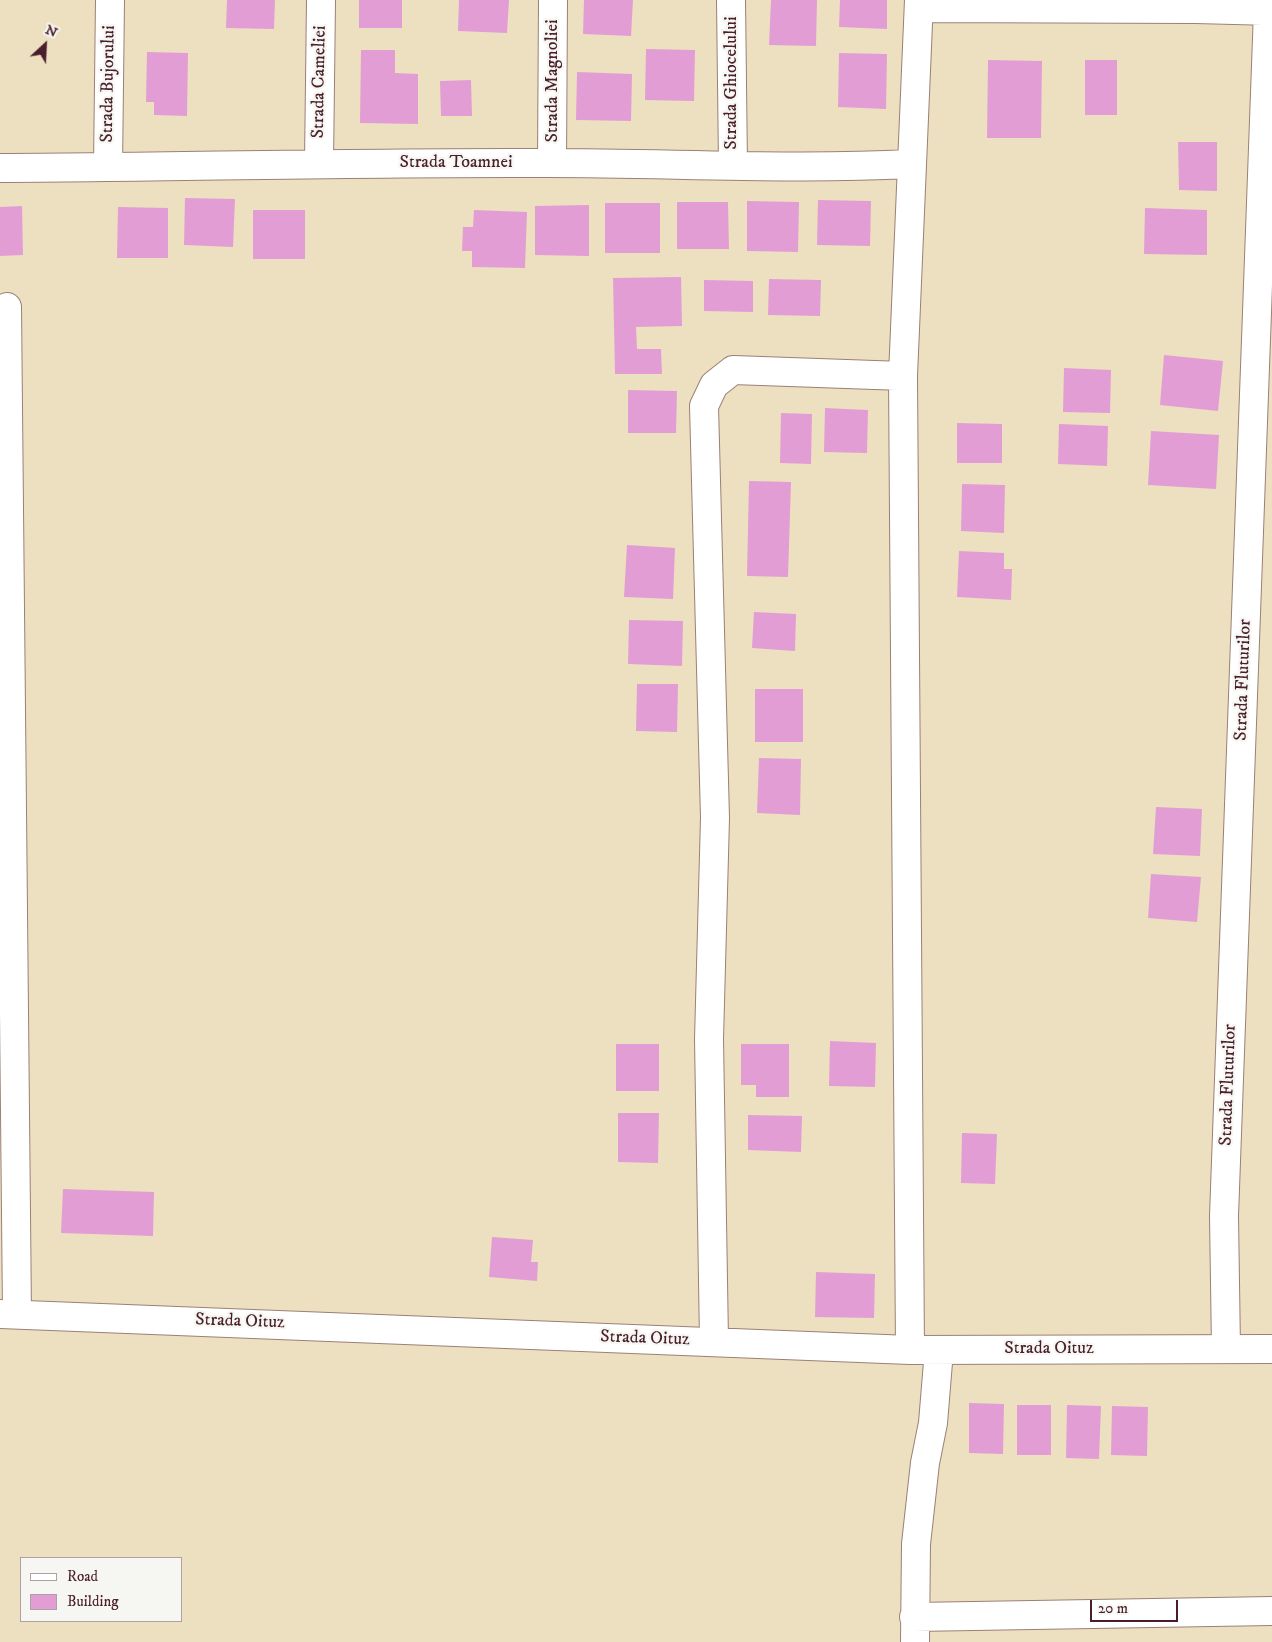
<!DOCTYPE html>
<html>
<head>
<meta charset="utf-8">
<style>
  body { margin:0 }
  #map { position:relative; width:1272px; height:1642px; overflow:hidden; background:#ece0c0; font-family:"IM FELL DW Pica",serif }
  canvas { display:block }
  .legend { position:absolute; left:20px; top:1557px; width:162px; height:65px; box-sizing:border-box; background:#f6f6f2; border:1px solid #b1a0a2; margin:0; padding:6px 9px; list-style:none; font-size:15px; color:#4a1f2b }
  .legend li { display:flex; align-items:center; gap:10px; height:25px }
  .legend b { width:25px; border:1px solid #b1a0a2 }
  .north { position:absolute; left:20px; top:20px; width:50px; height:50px; -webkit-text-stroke:4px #f6f6f2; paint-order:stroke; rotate:25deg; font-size:14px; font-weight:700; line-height:20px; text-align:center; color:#4a1f2b }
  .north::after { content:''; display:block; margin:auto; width:18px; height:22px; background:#4a1f2b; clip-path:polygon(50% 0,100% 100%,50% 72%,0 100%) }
  .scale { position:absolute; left:1090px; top:1600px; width:88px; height:22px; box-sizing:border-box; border:2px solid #4a1f2b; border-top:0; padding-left:6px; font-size:15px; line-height:18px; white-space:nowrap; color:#4a1f2b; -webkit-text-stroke:4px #f6f6f2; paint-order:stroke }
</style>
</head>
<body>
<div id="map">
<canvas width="1272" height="1642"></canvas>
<ul class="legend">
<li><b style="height:6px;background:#fff"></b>Road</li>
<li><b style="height:14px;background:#e39dd5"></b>Building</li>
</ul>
<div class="north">N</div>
<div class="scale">20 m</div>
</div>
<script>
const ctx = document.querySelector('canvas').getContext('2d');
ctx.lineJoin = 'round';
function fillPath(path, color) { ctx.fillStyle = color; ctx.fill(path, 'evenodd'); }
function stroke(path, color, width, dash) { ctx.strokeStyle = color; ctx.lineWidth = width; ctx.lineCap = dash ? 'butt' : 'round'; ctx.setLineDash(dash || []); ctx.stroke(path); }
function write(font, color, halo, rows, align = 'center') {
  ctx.font = font + ' "IM FELL DW Pica",serif'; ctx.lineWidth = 4.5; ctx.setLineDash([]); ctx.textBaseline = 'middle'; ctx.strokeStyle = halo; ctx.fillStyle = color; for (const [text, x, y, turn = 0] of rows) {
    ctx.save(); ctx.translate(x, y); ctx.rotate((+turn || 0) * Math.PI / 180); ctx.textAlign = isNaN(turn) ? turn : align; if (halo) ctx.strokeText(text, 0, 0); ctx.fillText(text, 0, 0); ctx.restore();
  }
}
fillPath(new Path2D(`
  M227,0H275L274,29L226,28Z
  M359,0H402V28H359Z
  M459,0H509L507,33L458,31Z
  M584,0H633L631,36L583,34Z
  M771,0H817L816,46L769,45Z
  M840,0H887V29L839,27Z
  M646,49L695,50L694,101L645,100Z
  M361,50H395V73L418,74V124L360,123Z
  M147,52L188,53L187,116L154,115V102H146Z
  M839,53L887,54L886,109L838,107Z
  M988,60L1042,61L1041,138H987Z
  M1085,60H1117V115H1085Z
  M577,72L632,74L631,121L576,120Z
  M471,80L472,116H441L440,81Z
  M1178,142H1217V191L1179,190Z
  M185,198L235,199L233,247L184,245Z
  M818,200L871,201L870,246L817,245Z
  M747,201L799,202L798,252L747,251Z
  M677,202H728L729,249H677Z
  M605,203H660V253H605Z
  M589,205V256L535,255V206Z
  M22,206L23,255L0,256V207Z
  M118,207L168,208V258H117Z
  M1145,208L1207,210V255L1144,254Z
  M253,210H305V259H253Z
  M474,210L527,212L525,268L472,267V251H462L463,227H473Z
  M681,277L682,326L636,327L637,349H661L662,374H615L613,278Z
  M769,279L821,280L820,316L768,315Z
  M704,280L753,281V312L704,311Z
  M1164,355L1223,361L1218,411L1160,405Z
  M1064,368L1111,370L1110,413L1063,412Z
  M628,390L677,391L676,433H628Z
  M825,408L868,410L867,453L824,452Z
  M781,413L812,414L811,464L780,463Z
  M957,423L1002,424V463H957Z
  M1059,424L1108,426L1107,466L1058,464Z
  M1151,431L1219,435L1216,489L1148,485Z
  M749,481L791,482L788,577L747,576Z
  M962,484L1005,485L1004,533L961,531Z
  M627,545L675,548L673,599L624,597Z
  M959,551L1004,553V569H1012L1011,600L957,597Z
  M754,612L796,614L795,651L752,648Z
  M629,620L683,621L682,666L628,664Z
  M637,684H678L677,732L636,731Z
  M755,689H803V742H755Z
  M759,758L801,759L800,815L757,813Z
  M1156,807L1202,809L1200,856L1153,854Z
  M1151,874L1201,877L1197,922L1148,918Z
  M830,1041L876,1043L875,1087L829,1086Z
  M616,1044H659V1091H616Z
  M741,1044H789V1097H756V1085H741Z
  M618,1113H659L658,1163L618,1162Z
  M748,1115L802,1116L801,1152L748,1150Z
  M962,1133L997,1134L995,1184L961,1183Z
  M63,1189L154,1192L153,1236L61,1233Z
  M492,1237L533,1240L531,1262H538L537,1281L489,1277Z
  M816,1272L875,1274L874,1318L815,1317Z
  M969,1403L1004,1404L1003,1454L969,1453Z
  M1017,1405H1051V1455H1017Z
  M1067,1405L1101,1406L1099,1459L1066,1458Z
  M1112,1406L1148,1407L1147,1456L1111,1455Z`), '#e39dd5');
const street = new Path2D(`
  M731,0L733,165
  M919,8L1196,9L1272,11
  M319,163L321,0
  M552,163L553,0
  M108,167L110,0
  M0,168C183,167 366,162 549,163C670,163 791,170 911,164
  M7,307L17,1314
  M0,1314L910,1350L1272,1349
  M714,1341L709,1039L715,818L704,406L714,385L733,370L903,376
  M1226,1349L1224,1216L1268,11
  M910,1350L903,376L919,0
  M914,1617L1272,1611
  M915,1642L916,1544L925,1463L933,1423L939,1350`);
stroke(street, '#9b8076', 30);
stroke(street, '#fff', 28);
write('18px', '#4a1f2b', '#f6f6f2', [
  ["Strada Magnoliei",553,81,-90],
  ["Strada Cameliei",320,82,-89],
  ["Strada Ghiocelului",732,83,-90],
  ["Strada Bujorului",109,84,-89],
  ["Strada Toamnei",456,163],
  ["Strada Fluturilor",1244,680,-88],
  ["Strada Fluturilor",1229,1085,-88],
  ["Strada Oituz",240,1322,2],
  ["Strada Oituz",645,1339,2],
  ["Strada Oituz",1049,1349]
]);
</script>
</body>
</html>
